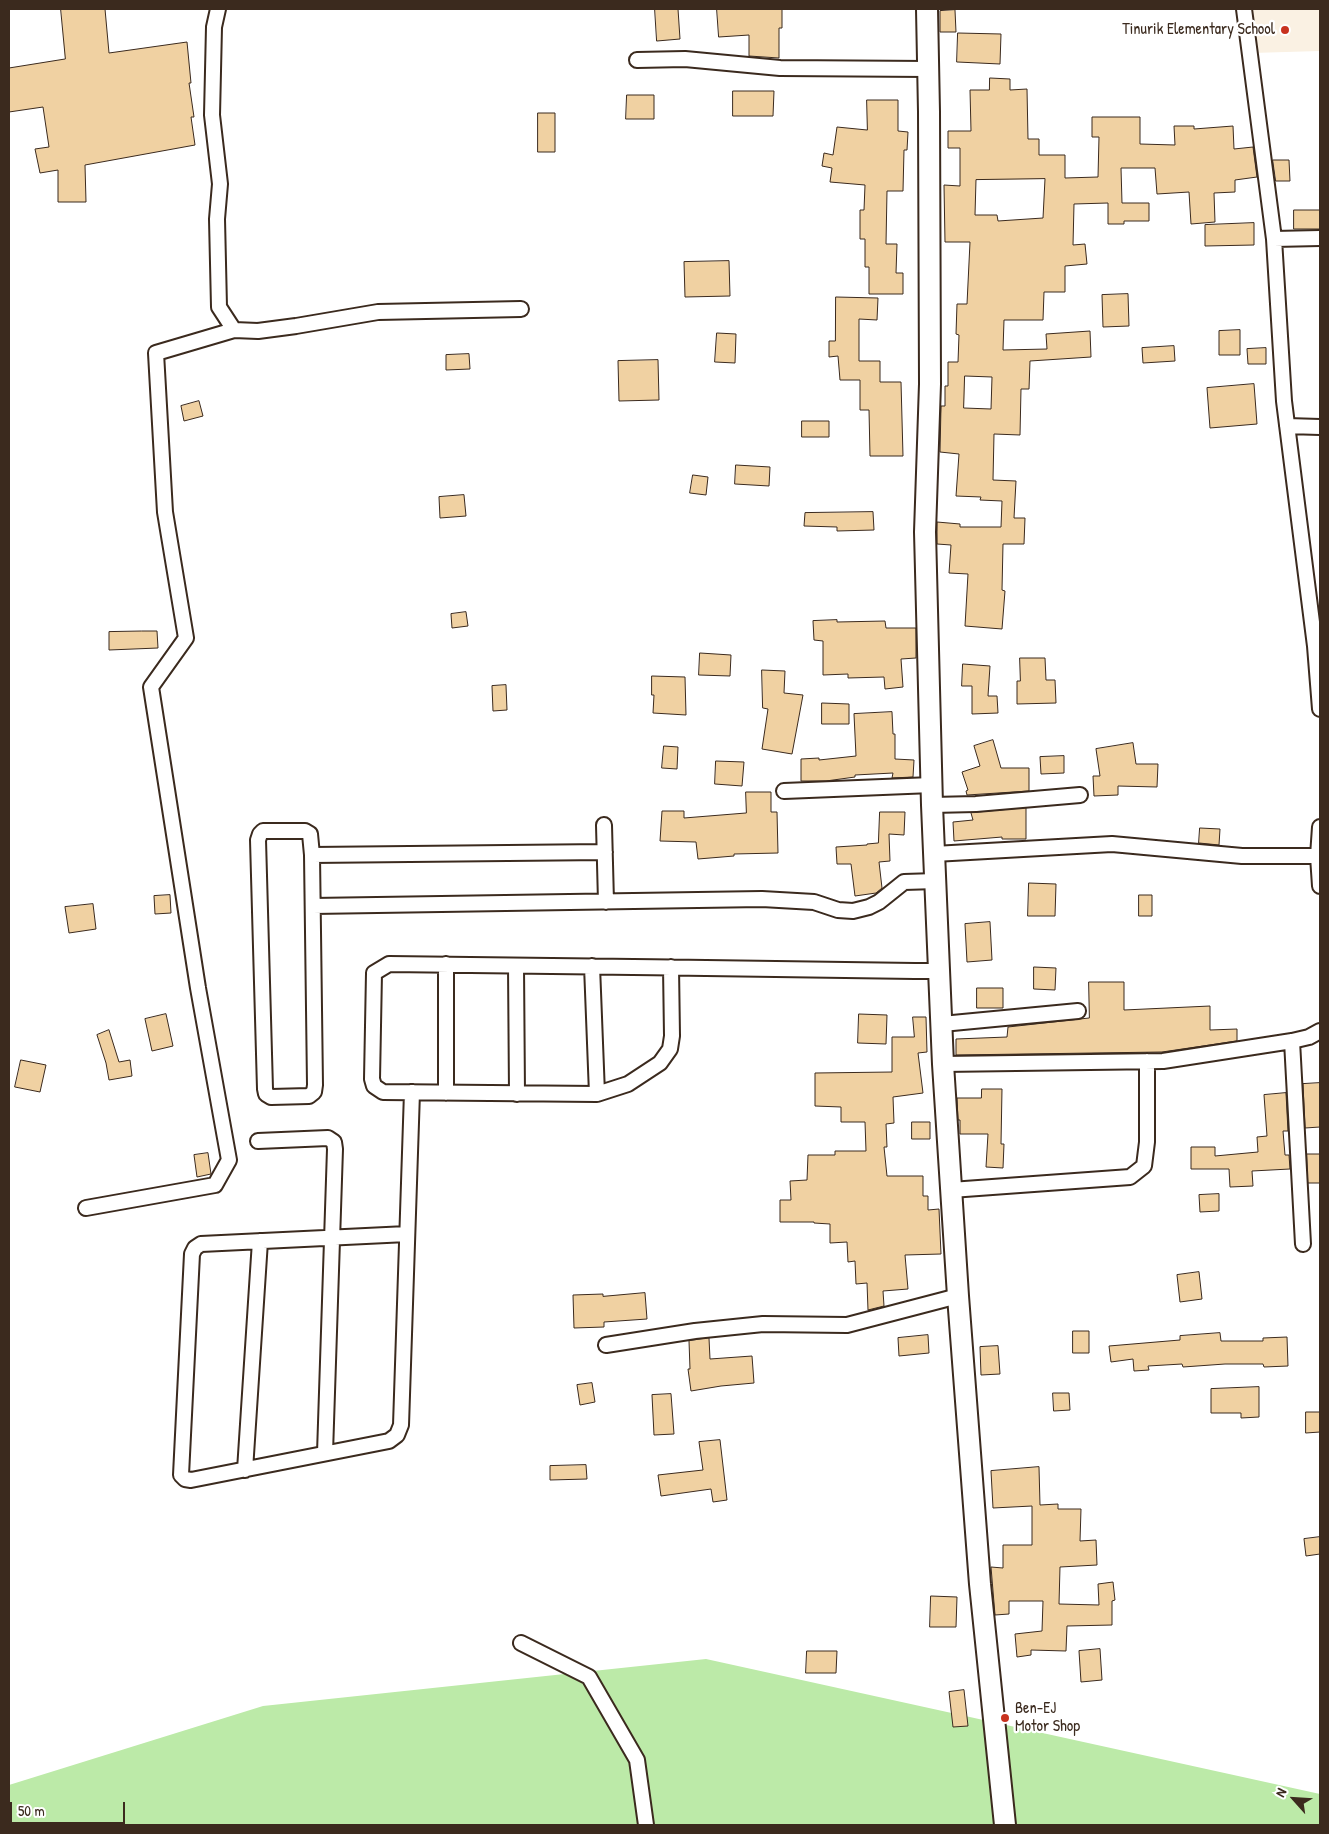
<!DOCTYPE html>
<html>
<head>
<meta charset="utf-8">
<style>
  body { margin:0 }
  #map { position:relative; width:1329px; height:1834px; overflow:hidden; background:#fff; font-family:"Patrick Hand",sans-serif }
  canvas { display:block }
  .frame { position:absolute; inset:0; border:10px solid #3b2a1e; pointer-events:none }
  .north { position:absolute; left:1269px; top:1774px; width:50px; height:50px; -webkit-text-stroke:4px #fff; paint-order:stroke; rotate:296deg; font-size:14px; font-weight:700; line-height:20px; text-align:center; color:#3b2a1e }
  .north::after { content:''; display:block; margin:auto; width:18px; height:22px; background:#3b2a1e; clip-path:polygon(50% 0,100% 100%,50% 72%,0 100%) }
  .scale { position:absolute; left:10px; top:1802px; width:115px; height:22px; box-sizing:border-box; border:2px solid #3b2a1e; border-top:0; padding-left:6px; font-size:15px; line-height:18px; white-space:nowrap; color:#3b2a1e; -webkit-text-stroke:4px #fff; paint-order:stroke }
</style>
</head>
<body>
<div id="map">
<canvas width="1329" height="1834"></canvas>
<div class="frame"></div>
<div class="north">N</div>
<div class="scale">50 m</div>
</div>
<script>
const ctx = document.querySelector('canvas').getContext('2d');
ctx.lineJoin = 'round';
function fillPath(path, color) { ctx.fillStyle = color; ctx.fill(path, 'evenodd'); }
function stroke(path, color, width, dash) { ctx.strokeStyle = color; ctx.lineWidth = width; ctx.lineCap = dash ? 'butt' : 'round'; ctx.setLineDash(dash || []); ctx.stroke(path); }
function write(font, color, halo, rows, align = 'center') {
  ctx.font = font + ' "Patrick Hand",sans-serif'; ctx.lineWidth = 4.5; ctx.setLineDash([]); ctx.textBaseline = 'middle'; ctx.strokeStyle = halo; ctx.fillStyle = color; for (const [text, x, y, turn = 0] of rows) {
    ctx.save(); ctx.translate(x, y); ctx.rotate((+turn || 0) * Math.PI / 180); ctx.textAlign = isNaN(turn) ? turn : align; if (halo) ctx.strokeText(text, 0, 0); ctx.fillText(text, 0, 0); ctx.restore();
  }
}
fillPath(new Path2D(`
  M1248,9H1320V51L1252,53Z`), '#faf1e3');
fillPath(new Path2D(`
  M706,1659L1320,1794V1825H9V1785L263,1706Z`), '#bceaa8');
const building = new Path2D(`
  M61,9H105L109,53L187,42L191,83H189L194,117H191L195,145L85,165L86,202H58V170L40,173L35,149L49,147L43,107L9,112V68L65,59Z
  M655,9H678L680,39L657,41Z
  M717,9H782V28H779V58L749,56V35L719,37Z
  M955,10L956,32H940V11Z
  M958,33L1001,34L1000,64L957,62Z
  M990,78L1010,79V90L1027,89L1028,139H1039V155H1065V178L1098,177L1099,137H1092V117H1140V144L1175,145L1174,126H1194V129L1233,126L1234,149L1253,147L1257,177L1235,180V192L1214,193L1215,222L1191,224L1189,192L1157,194L1155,168H1121L1122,203H1149V221H1124V224H1108V203L1074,204L1073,245L1085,244L1087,264L1065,266V292H1044L1043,320H1004L1003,350L1047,349L1046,334L1090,331L1091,357L1030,361L1029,389H1021L1020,435L994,434L993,480L1016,481L1014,518H1025L1024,544H1003L1002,590L1005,591L1002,629L965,626L968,574L949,573L951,545L937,544V522L960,524V527H1001L1002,501L980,500L981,497L956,496L959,454L940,452L941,406H945V386H948V362H958L959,335L956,334L957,304H967L970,242H945L944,185L960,186V148H948V131H971L970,90H989ZM1045,179L1043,218L998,221L997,215H975L976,180ZM965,376L992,377L991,409L964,408Z
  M733,91H774L773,116H733Z
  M627,95H654V119H626Z
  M867,100H898V131L908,132L907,150H904L903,191H887L886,244H897L896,273H903V294H869V267H865V239H860V210H864L865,185L830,182L832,168L822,166L824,153L833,155L837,127L867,130Z
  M538,113H555V152H538Z
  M1273,160H1289L1290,181H1276Z
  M1294,210H1320V229H1294Z
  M1254,223V245L1205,246V225Z
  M729,261L730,296L685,297L684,262Z
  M1128,294L1129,326L1103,327L1102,295Z
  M836,297L878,298L877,320L859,319V361H880V382H901L903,456H870L869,410H860V380H840L838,356L829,357V341H835Z
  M1240,330V355H1219V331Z
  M717,333L736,334L735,363L715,362Z
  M1174,346L1175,361L1143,363L1142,348Z
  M1266,348V364H1248L1247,349Z
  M469,354L470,369L446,370V355Z
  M658,360L659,400L619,401L618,361Z
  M1254,384L1257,424L1210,428L1207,388Z
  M199,401L203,416L184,421L181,406Z
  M802,421H829V437H802Z
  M736,465L770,467L769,486L735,484Z
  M693,475L708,477L706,495L690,493Z
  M464,495L466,516L440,518L439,497Z
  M873,512L874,530L837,531V527L804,526L805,513Z
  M466,612L468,626L452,628L451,614Z
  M837,620V622L885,621L886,628H916V658L901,659L903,687L885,689L884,677L848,678V674L823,675V641L814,640L813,621Z
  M142,631H157L158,648L109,650V632Z
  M700,653L731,655L730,676L699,675Z
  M1020,658H1045L1046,680H1055L1056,703L1017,704V681H1020Z
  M963,664L990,666L988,696H997L998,713L972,714V686H962Z
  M762,670L785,671L784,693L803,695L792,754L762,749L768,709L763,708Z
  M652,676L685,677L686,715L653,713L654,695H652Z
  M506,685L507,710L493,711L492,686Z
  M822,703L849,704V724H822Z
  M892,712L893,734H895V759L914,760L913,777L892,778L893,773L855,775V777L826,781H801V759L819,758V760L856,756L854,714Z
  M993,740L1001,768H1029V791L967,795L966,791L968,790L962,772L980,766L974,746Z
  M1133,743L1136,764H1158L1157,787L1118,786V795L1094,796L1093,776H1100L1096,749Z
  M664,746L678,747L677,769L662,768Z
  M1064,756V773L1041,774L1040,757Z
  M716,761L744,762L742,786L715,784Z
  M746,792H771V812H777L778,853L734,854V856L698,859L696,842L660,841L662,811H684V818L746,813Z
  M1026,808V839H1002V837L954,841L953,822L973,820L971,813Z
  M880,812H905L904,835L889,834L890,861L879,862L882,888L876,893L855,896L851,864H837L836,847L867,845V844L878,843Z
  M1200,828L1220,829L1219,845L1199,843Z
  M1029,883L1056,884L1055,916H1028Z
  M170,895L171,913L155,914L154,896Z
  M1139,895H1152V916H1139Z
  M93,904L96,929L69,933L65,907Z
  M990,922L992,960L967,962L965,924Z
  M1034,967L1056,968L1055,990L1034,989Z
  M1089,982H1124V1010L1210,1006V1030L1237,1029V1041L1162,1052L956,1055V1039L1007,1037L1008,1027L1089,1018Z
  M977,988H1003V1008H977Z
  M166,1014L173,1046L152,1051L145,1019Z
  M859,1014L887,1015L886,1044L858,1043Z
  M913,1017H926L927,1052L918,1053L923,1093L893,1097L894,1123L886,1124L887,1147H884L887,1176H923V1196H928V1210L939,1209L941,1254L905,1255L908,1289L883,1291L884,1306L868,1310L867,1283L856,1284L855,1261L848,1262L847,1242L830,1243V1224L814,1223V1222H780V1200H791L790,1181L807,1180L808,1155H835V1151H866L865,1122H841V1107L815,1106V1073L892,1072V1037H914Z
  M109,1030L119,1062L130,1060L132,1076L109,1080L106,1063L97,1035Z
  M21,1060L46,1065L40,1092L15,1087Z
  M1320,1083V1127L1305,1128L1303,1084Z
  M982,1089H1002L1001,1144H1004L1003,1168L986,1167L988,1134H960V1120H958L957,1098H981Z
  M1286,1093L1288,1131H1283L1285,1155H1289L1290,1169L1252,1171L1253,1186L1230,1187L1229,1169H1191V1147H1215V1156L1258,1152L1257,1137L1267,1136L1264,1095Z
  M912,1122H930V1139H912Z
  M208,1153L211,1174L197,1177L194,1155Z
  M1307,1154H1320V1183H1308Z
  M1219,1194V1211L1200,1212L1199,1195Z
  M1199,1272L1202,1299L1180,1302L1177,1275Z
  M645,1293L647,1319L604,1322V1327L574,1328L573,1295L603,1294V1296Z
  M1073,1331H1089V1353H1073Z
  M1220,1333L1221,1341H1263V1338L1287,1337L1288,1366L1264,1367L1263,1364H1225L1183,1367L1182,1364L1148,1366L1149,1370L1134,1371L1133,1359L1111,1362L1109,1346L1180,1340V1336Z
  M928,1335L929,1353L899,1356L898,1338Z
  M709,1338L710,1359L752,1356L754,1383L721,1386L691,1391L688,1369H690L689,1341Z
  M998,1346L1000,1374L981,1375L980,1347Z
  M592,1383L595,1402L580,1405L577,1385Z
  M1259,1387V1417L1241,1418V1413H1211V1389Z
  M1053,1393H1069L1070,1410L1054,1411Z
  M671,1394L674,1434L654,1435L652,1395Z
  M1306,1412H1320V1432L1306,1433Z
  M720,1440L727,1500L713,1502L711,1489L661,1496L658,1475L703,1470L699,1442Z
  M586,1465L587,1479L550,1480V1466Z
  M1039,1467L1040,1505L1058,1504V1509H1081L1080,1541L1096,1540L1097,1565L1060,1567L1059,1604L1099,1605L1098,1584L1113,1582L1115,1600L1112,1601V1625L1067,1626L1066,1651L1031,1650V1655L1017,1657L1015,1634L1042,1631L1043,1601H1009V1614L995,1615L991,1567L1003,1568V1545H1032V1506L993,1508L991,1471Z
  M1320,1537V1554L1306,1556L1304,1539Z
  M931,1596L957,1597L956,1627H930Z
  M1100,1649L1102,1680L1081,1682L1079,1651Z
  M807,1651H837L836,1673H806Z
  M964,1690L968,1726L953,1727L949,1692Z`);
fillPath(building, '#f0d1a2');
stroke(building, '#3b2a1e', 1);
const street = new Path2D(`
  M218,9L214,27L212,115L220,184L217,219L219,307L234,330L258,331L296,326L378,312L521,309
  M1244,9L1274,239L1284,401L1315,646L1320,709
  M637,60L685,59L780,68L928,69
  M1274,239L1320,238
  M1287,426L1320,427
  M784,791L932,785
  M932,805L976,804L1080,795
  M604,825L606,902
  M1320,827L1318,856L1320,886
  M934,854L1112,844L1242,856H1318
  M312,855L310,834L305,831H263L260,834L258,840L265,1089L266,1094L271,1097L309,1096L314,1092L315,1085L312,855L605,852
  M313,906L762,899L814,902L838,910L853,911L869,907L879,902L904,882L936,881
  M446,964V1093
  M516,966L517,1094
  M592,966L597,1094
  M671,967L672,1036L670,1049L660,1063L628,1084L597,1094L383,1092L374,1086L372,1079L374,973L389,964C564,966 740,968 915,971H939
  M942,1024L1078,1011
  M1292,1041L1303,1244
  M943,1064L1163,1061L1292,1041L1309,1037L1320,1031
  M258,1141L328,1138L334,1142L335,1149L325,1453
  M951,1190L1130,1177L1144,1166L1147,1142V1061
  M86,1208L215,1185L229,1160L198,988L151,687L186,638L165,512L156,353L234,330
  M407,1234L201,1244L195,1248L192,1254L181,1475L185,1479L191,1480L389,1441L397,1435L401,1425L412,1092
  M606,1345L695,1331L763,1324L847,1325L958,1296
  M245,1470L260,1241
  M521,1643L589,1677L637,1760L646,1825`);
const secondary = new Path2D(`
  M927,9L929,112L930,384L925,532L932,805L943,1064L958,1296L980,1584L1005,1825`);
stroke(street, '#3b2a1e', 18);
stroke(secondary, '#3b2a1e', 24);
stroke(street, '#fff', 14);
stroke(secondary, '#fff', 20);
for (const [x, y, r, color] of [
  [1285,30,5,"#c8321e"],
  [1005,1718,5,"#c8321e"]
]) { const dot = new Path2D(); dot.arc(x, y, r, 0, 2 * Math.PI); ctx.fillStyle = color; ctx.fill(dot); stroke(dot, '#fff', 2); }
write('16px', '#3b2a1e', '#fff', [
  ["Tinurik Elementary School",1275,30],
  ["Ben-EJ",1015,1709,"left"],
  ["Motor Shop",1015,1727,"left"]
], 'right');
</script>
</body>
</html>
